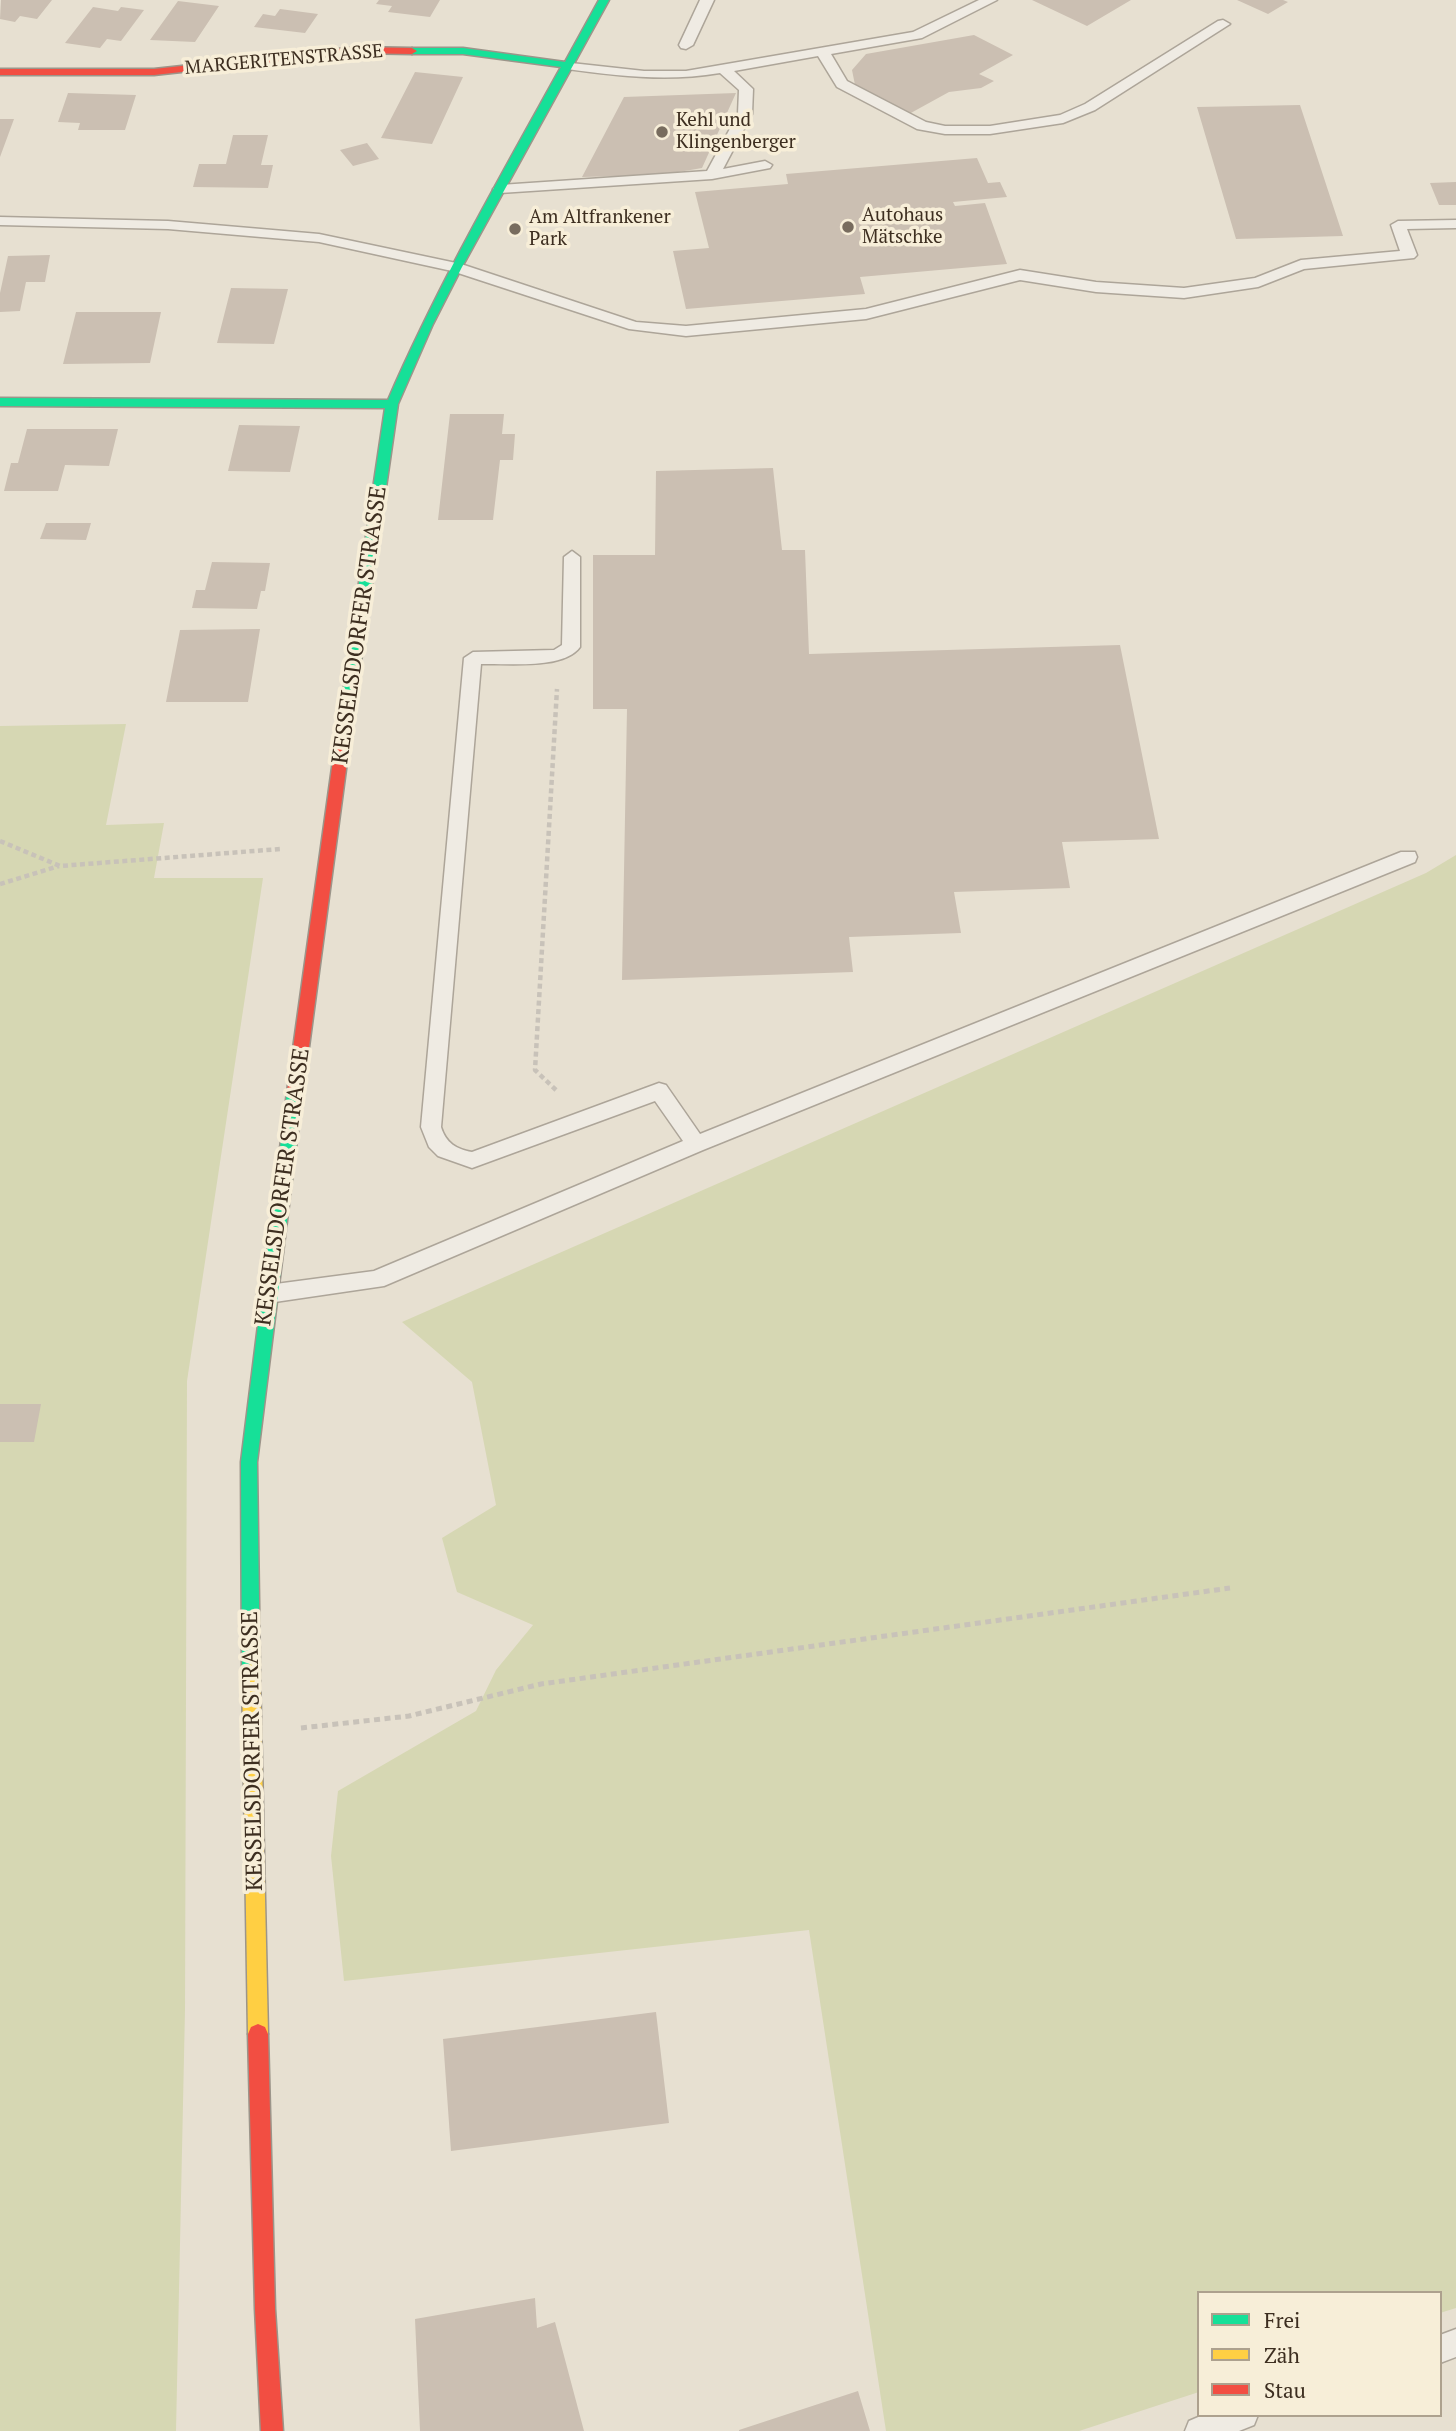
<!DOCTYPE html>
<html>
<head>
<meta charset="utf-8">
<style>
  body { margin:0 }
  #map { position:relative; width:1456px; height:2431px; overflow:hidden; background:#e7e0d1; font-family:"PT Serif",serif }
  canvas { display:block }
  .legend { position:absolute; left:1197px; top:2291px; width:245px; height:126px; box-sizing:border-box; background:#f7eed8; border:2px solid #ada18e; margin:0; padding:9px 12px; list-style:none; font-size:21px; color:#3d2e20 }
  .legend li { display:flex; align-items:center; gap:14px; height:35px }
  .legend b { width:35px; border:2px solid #ada18e }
</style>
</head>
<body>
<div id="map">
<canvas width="1456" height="2431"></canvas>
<ul class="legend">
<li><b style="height:9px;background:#16e098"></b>Frei</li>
<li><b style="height:9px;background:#ffcf43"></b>Zäh</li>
<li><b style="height:9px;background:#f24e42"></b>Stau</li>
</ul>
</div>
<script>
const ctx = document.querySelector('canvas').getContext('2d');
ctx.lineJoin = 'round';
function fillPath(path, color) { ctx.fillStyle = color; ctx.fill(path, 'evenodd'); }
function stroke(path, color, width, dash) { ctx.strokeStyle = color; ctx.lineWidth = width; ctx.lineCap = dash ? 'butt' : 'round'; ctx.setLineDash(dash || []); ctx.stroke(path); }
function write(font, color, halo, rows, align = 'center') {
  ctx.font = font + ' "PT Serif",serif'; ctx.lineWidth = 7; ctx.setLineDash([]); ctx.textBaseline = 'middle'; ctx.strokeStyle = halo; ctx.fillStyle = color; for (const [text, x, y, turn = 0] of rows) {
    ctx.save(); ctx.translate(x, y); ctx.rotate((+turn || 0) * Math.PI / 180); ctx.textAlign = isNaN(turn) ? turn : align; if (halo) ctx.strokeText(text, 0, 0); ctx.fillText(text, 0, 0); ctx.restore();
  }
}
fillPath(new Path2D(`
  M126,724L106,825L164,823L154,878H263L187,1381L185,2010L176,2431H0V726Z
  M1456,855V2308L1440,2313V2293H1199V2392L1079,2431H886L809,1930L344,1981L331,1856L338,1791L476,1711L496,1670L533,1625L457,1592L442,1538L496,1505L472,1382L402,1322L1426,873Z`), '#d6d7b3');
fillPath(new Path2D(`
  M1,0H52L37,19L20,16L15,22L0,19Z
  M379,0H440L430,17L388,12L392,6L376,4Z
  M1032,0H1131L1087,26Z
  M1237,0H1283L1288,2L1268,14Z
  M178,1L219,6L195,42L150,40Z
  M93,7L118,11L121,7L144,10L121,41L107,39L100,48L65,43Z
  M280,9L318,14L305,33L254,27L263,14L275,16Z
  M974,35L1013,55L979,74L994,81L981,88L949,92L909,114L855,85L852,70L866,54Z
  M415,72L463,77L432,144L381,138Z
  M68,93L136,95L125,130H78L80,123L58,122Z
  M736,93L702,168L661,175L582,177L624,97Z
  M1300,105L1343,236L1236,239L1197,107Z
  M0,119H14L0,157Z
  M233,135H268L261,165H273L268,188L193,187L199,164H226Z
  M367,143L379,159L353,166L340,150Z
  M977,158L988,183L1000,182L1007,197L953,202L955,206L985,203L1007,264L860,277L865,294L686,309L673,251L709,248L695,192L788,184L786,174Z
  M1456,182V205H1439L1430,183Z
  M50,255L45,282H26L20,311L0,312V293L8,256Z
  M231,288L288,289L274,344L217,343Z
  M76,312H161L150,363L63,364Z
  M450,414H504L502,434H515L513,460H500L493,520H438Z
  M239,425L300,426L290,472L228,471Z
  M27,429H118L109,466L65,465L58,491H4L11,463H18Z
  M773,468L782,550H805L809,654L1120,645L1159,839L1062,842L1070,888L954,892L961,933L849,937L853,972L622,980L627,709H593V555H655L656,471Z
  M46,523H91L86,540L40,539Z
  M212,562L270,563L265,591H261L257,609L192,608L196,590H205Z
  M260,629L248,702H166L180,630Z
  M0,1404H41L34,1442H0Z
  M656,2012L669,2123L451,2151L443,2039Z
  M535,2298L537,2328L555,2322L584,2431H420L415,2319Z
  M858,2391L870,2431H739V2430Z`), '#cbbfb2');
const lane = new Path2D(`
  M700,0H714L693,45L686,49L681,48L679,45Z
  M979,0H997L922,38L831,54L847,81L926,122L945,126H990L1060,115L1085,104L1218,21L1223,20L1230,24L1095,110L1063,123L990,134H945L917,129L837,87L818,56L734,71L753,89L752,114L723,169L765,161L772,165L770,168L712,179L500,193L493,189L500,185L707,171L738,114L739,90L720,73C667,82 619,76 567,69L562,68V62L644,71H686L913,32Z
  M0,217L168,221L319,234L461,264L636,322L686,326L866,309L1020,270L1096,282L1184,288L1255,278L1301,260L1400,251L1391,225L1398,221L1456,220V228L1407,229L1417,255L1414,258L1304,269L1258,287L1184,298L1096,292L1020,280L866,319L686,336L629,329L452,271L319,242L168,229L0,225Z
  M572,551L580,557V647C563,670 508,663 481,664L441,1127C446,1143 456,1149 472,1152L659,1083L666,1085L700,1134L1401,852H1415L1417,857L1415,862L703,1150L384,1286L268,1303L260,1300L257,1294L260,1288L268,1285L374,1271L683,1141L655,1101L472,1168L438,1156L429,1147L421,1127L464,658L473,652L554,650L562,645L564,557Z
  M1456,2329V2357L1440,2363V2335Z
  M1203,2415H1258L1254,2425L1239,2431H1185L1189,2421Z`);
const fast = new Path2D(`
  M599,0H609L462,267L433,324L398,404L353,717L351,720H341L339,717L385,408L0,406V398L388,400C438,285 500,177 561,67L463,54H412L407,51L412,48H463L565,62Z
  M295,1086L303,1092L257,1462L260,1672L257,1678L251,1680L245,1678L242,1672L241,1462L287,1092Z`);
const slow = new Path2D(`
  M251,1664L257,1666L260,1672L268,2034L265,2041L258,2044L251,2041L248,2034L242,1672L245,1666Z`);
const jam = new Path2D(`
  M356,47L412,48L417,51L412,54L356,53L154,75H0V69H154Z
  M346,712L353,717L303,1092L295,1098L287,1092L339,717Z
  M258,2024L265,2027L268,2034L275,2309L283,2431H261L255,2309L248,2034L251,2027Z`);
stroke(lane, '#ada599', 3);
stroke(fast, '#9c958a', 3);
stroke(slow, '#9c958a', 3);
stroke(jam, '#9c958a', 3);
stroke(new Path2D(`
  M0,841L60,866L280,849
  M0,884L59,866
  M556,1090L535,1070L557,689`), '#c8c2b9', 4.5, [5, 3.5]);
stroke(new Path2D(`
  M301,1728L409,1716L541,1684L1230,1588`), '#c8c2b9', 5, [6, 4.5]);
fillPath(lane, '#efebe3');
fillPath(fast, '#16e098');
fillPath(slow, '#ffcf43');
fillPath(jam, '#f24e42');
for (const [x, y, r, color] of [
  [662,132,7,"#786c5e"],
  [848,227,7,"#786c5e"],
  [515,229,7,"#786c5e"]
]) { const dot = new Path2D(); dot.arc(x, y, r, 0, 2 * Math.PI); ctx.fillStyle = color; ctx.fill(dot); stroke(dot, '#f7eed8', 2.5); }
write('19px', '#3d2e20', '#f7eed8', [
  ["MARGERITENSTRASSE",284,60,-5]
]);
write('19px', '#3d2e20', '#f7eed8', [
  ["Kehl und",676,121],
  ["Klingenberger",676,143],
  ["Autohaus",862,216],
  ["Mätschke",862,238],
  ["Am Altfrankener",529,218],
  ["Park",529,240]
], 'left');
write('23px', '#3d2e20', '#f7eed8', [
  ["KESSELSDORFER STRASSE",360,625,-82],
  ["KESSELSDORFER STRASSE",283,1187,-82],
  ["KESSELSDORFER STRASSE",253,1751,-91]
]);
</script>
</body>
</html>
